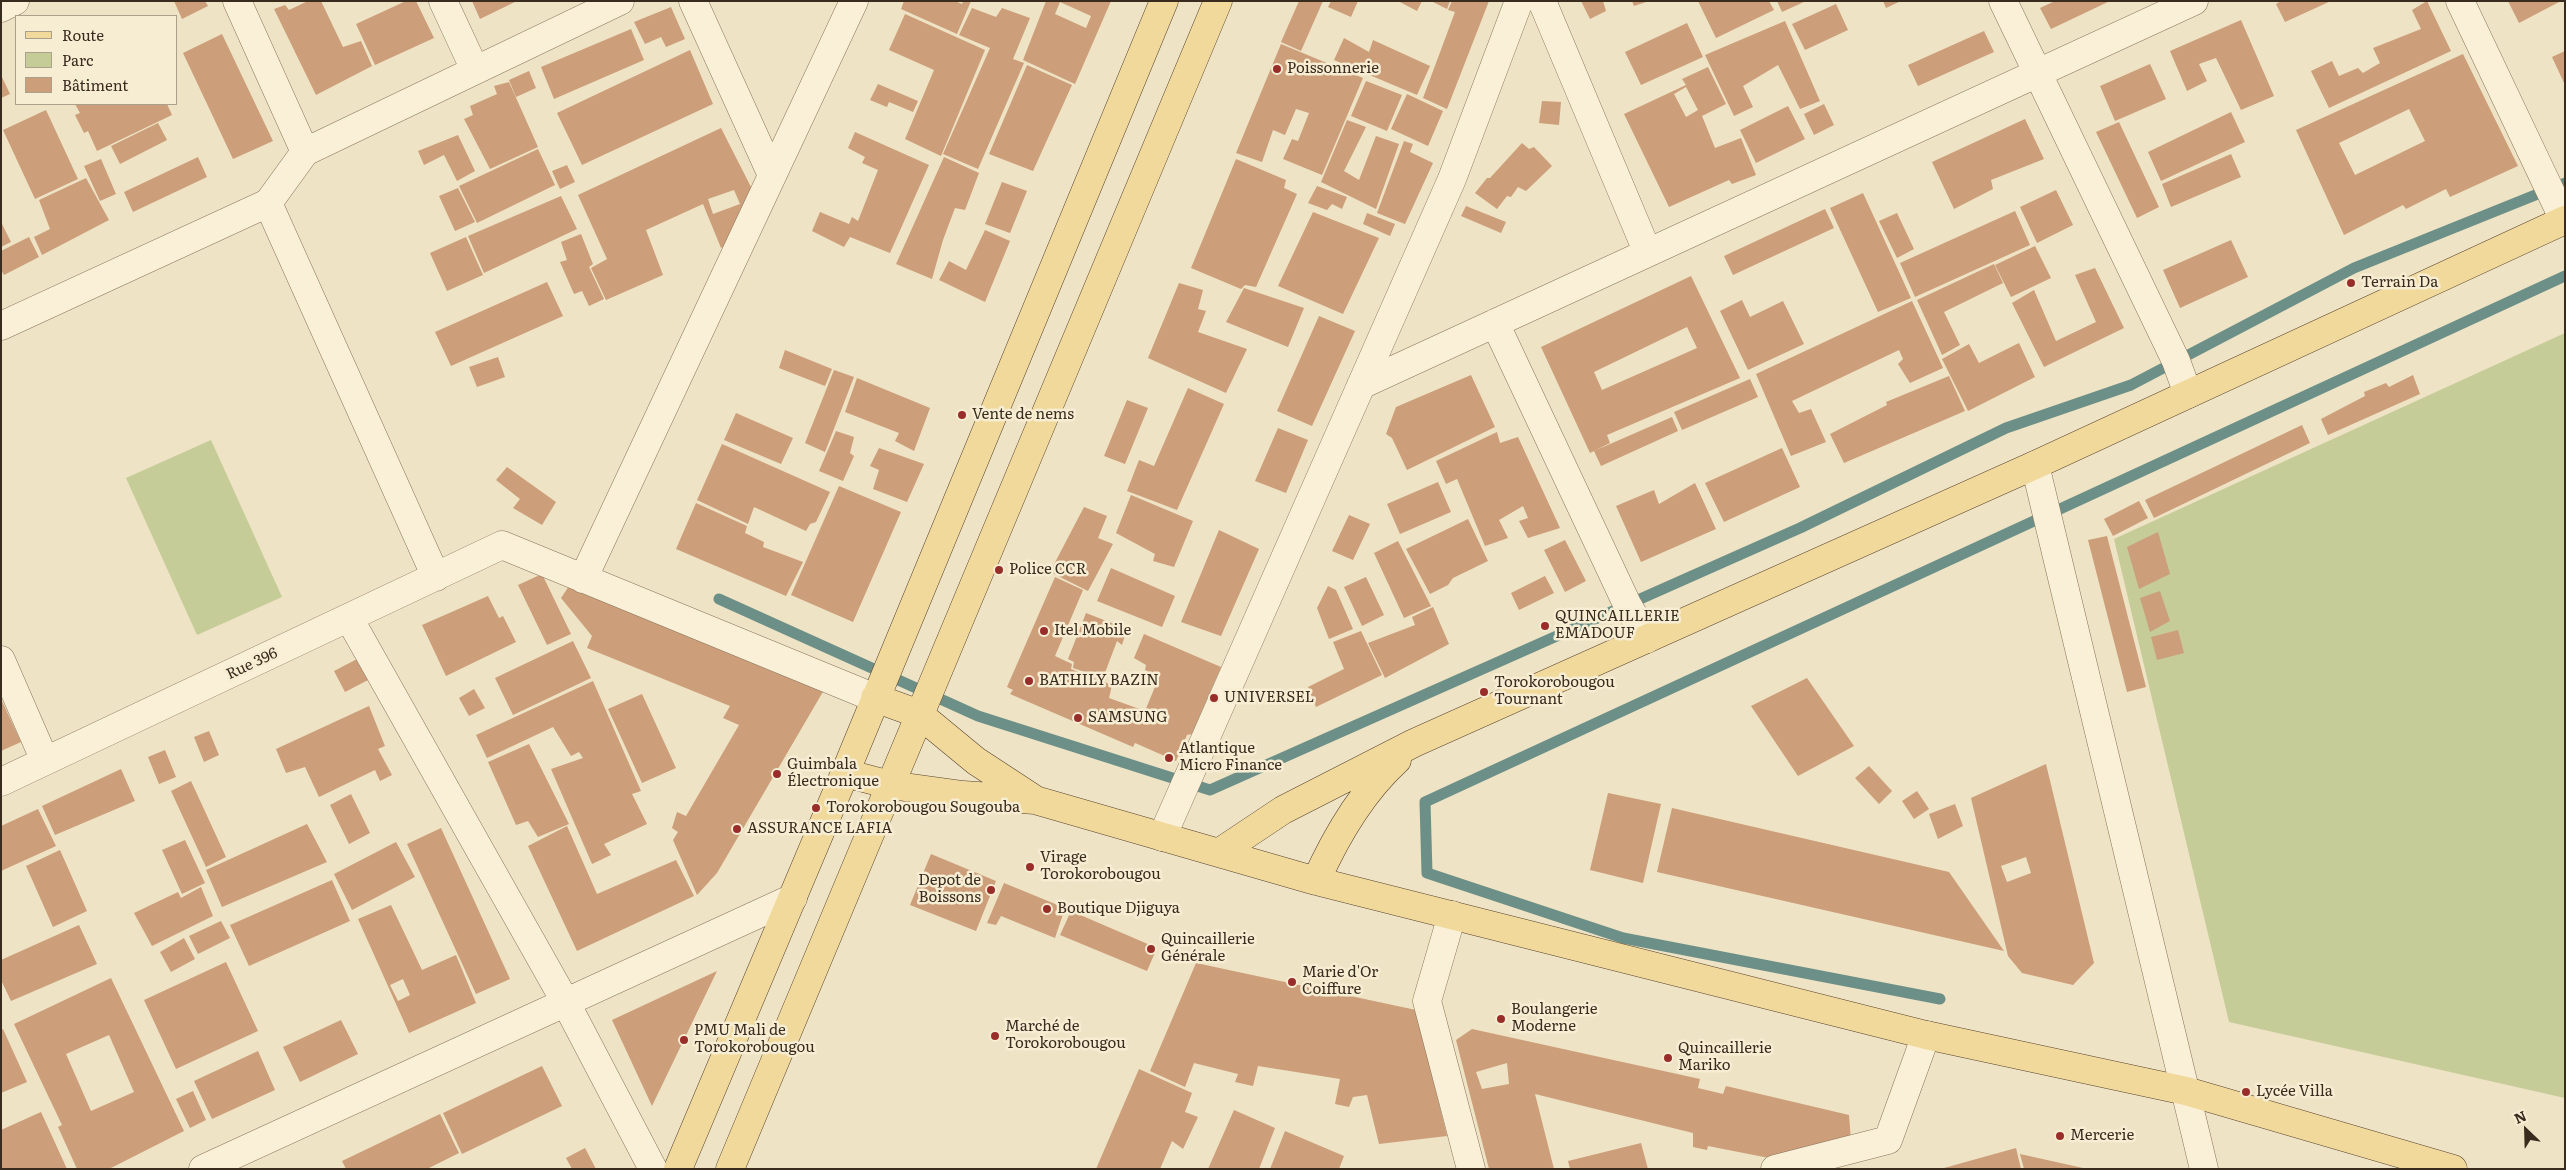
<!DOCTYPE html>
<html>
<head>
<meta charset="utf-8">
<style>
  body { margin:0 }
  #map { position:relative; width:2566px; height:1170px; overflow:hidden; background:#eee3c4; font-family:Literata,serif }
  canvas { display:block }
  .frame { position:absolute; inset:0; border:2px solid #392c1e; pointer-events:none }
  .legend { position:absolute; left:15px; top:15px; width:162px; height:90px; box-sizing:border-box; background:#f6edd3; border:1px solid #aaa08b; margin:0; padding:6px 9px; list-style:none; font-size:15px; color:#392c1e }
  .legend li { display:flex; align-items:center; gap:10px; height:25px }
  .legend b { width:25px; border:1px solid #aaa08b }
  .north { position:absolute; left:2501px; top:1105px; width:50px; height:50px; -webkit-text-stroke:4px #f6edd3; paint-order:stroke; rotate:336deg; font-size:14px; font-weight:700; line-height:20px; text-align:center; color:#392c1e }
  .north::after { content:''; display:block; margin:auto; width:18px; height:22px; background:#392c1e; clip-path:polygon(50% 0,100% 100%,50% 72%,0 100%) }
</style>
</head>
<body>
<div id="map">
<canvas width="2566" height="1170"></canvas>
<div class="frame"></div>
<ul class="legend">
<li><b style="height:6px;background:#f1d99c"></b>Route</li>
<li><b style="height:14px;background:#c5cc98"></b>Parc</li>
<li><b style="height:14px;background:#cc9e7a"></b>Bâtiment</li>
</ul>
<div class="north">N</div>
</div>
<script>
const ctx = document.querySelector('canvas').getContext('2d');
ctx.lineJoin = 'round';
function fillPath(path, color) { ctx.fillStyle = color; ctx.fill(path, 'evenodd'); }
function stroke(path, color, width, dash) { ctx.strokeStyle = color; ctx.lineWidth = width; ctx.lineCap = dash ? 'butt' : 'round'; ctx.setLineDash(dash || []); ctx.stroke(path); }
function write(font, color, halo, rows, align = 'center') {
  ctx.font = font + ' Literata,serif'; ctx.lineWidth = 5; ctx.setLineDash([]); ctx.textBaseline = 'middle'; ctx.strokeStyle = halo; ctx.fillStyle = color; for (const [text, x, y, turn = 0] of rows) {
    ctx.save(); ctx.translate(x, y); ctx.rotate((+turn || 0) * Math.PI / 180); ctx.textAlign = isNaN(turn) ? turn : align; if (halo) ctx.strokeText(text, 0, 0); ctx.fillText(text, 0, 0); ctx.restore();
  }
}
fillPath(new Path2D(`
  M2565,333V1098L2229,1022L2114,539Z
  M211,440L282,597L197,635L126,478Z`), '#c5cc98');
stroke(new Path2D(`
  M719,599L978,716L1210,790L1800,528L2006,428L2131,385L2354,268L2565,183
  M1940,999L1623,938L1427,873L1425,802L2565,276`), '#6c9088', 11);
fillPath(new Path2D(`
  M174,1H205L208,6L182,19Z
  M308,1H321L343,47L361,41L372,66L316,95L274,9L285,5L289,10Z
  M406,1H416L434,38L375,65L356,24Z
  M472,1H517L480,19Z
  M904,1H955L962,4L963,1H971L957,34L901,9Z
  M1046,1H1111L1075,84L1023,60ZM1060,2L1091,16L1086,28L1055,14Z
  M1299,1H1323L1301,51L1281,42Z
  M1331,1H1358L1351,17L1328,7Z
  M1398,1H1422L1417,11Z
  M1431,1H1450L1447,9Z
  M1452,1H1489L1447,109L1423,98L1455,12L1448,10Z
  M1581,1H1603L1606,11L1590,19Z
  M1632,1H1646V2L1634,6Z
  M1698,1H1769L1774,10L1716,38Z
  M1777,1H1806L1782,12Z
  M1883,1H1901L1886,8Z
  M2055,1H2110L2051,29L2040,8Z
  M2281,1H2331L2285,22L2276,4Z
  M2427,1L2451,51L2329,108L2311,71L2332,61L2339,76L2358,68L2363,73L2380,63L2373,48L2421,29L2412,10Z
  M2508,1H2561L2519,23Z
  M1836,4L1848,30L1805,50L1792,24Z
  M671,7L685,39L666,47L661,37L645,44L634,22Z
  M972,8L996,17L1002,8L1030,18L1013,59L1024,63L978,169L943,154L990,48L959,35Z
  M905,14L985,50L941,156L905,139L934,70L889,50Z
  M2241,20L2274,96L2241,110L2216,58L2199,64L2207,81L2187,91L2170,51Z
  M1785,21L1820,101L1800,109L1778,65L1743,86L1753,107L1734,116L1705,55Z
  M1687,23L1703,57L1641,85L1625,52Z
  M631,29L644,60L554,99L541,67Z
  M1984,31L1994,52L1918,86L1908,65Z
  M222,34L273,141L233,159L183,53Z
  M1344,38L1369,52L1373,40L1430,66L1417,95L1334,60Z
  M1281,44L1363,78L1322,175L1283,159L1292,139L1298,141L1309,113L1296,109L1285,135L1273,130L1262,162L1236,153Z
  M690,50L713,104L582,165L557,113Z
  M2565,51V85L2552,57Z
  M2463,54L2518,166L2450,197L2446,189L2406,209L2403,205L2344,235L2296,130ZM2409,109L2425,141L2355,175L2339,143Z
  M2150,64L2166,99L2115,121L2100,86Z
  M1027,65L1072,85L1033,171L989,154Z
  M1708,67L1726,104L1702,116L1715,148L1741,138L1756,175L1732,184L1729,180L1669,207L1624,114L1686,85L1682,79ZM1686,87L1698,110L1686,117L1674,94Z
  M529,71L536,88L516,97L509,80Z
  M1,75L10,94L1,98Z
  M1366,81L1402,95L1387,131L1351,116Z
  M509,82L538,147L490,169L464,119L473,115L470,106L497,94L494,86Z
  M878,84L918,101L913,112L889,102L887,107L870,100Z
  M1407,94L1443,111L1428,146L1391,129Z
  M1542,101L1561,102L1559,125L1539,123Z
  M75,104H167L172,115L97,151L88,131L84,133L75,115L80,113Z
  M1824,104L1834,125L1814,135L1804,114Z
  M1788,106L1805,139L1756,163L1740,130Z
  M46,110L78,179L35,199L3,130Z
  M2231,112L2245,142L2161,181L2148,152Z
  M2025,119L2044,159L1991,180L1993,189L1954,209L1932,162Z
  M1347,120L1366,127L1344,171L1359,180L1376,136L1399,144L1376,209L1321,182Z
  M2119,122L2159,207L2137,218L2096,132Z
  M158,123L167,140L120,164L111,146Z
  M721,128L752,189L729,244L721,248L703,204L646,230L663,275L606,300L591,268L607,259L578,195ZM734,190L740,204L713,214L708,199Z
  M855,132L929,165L890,253L850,237L844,247L812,231L820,212L849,224L852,217L858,221L878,170L862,163L865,157L848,148Z
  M458,135L475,171L457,181L444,155L424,165L418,151Z
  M1404,141L1413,144L1410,152L1433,163L1405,224L1377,213Z
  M1522,143L1529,149L1534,147L1552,166L1526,191L1518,187L1511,197L1507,196L1497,209L1475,193L1487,178H1490Z
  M538,149L555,185L477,223L459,186Z
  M2231,154L2241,177L2171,207L2162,184Z
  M198,157L207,177L133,212L124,192Z
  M944,157L979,173L965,210L955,208L943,240L932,279L896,264Z
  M101,159L116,194L100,201L84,166Z
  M1236,159L1286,180L1284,188L1297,194L1256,287L1245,285L1241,289L1191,268Z
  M567,165L575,182L560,189L552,171Z
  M86,178L109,220L42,255L34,237L50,229L39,200Z
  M1002,182L1027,191L1010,233L985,224Z
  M1317,186L1347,197L1342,209L1332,204L1327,210L1308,203Z
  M458,188L475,222L455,231L439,196Z
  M2056,190L2073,225L2037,243L2020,207Z
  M1863,193L1911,298L1878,312L1830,208Z
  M561,196L577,229L484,273L468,236Z
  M1466,206L1506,222L1501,233L1461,216Z
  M1825,209L1834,228L1733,275L1724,256Z
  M2015,211L2030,245L1915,297L1900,263Z
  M1313,212L1379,238L1343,314L1278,286Z
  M1367,213L1395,224L1390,236L1363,224Z
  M1897,213L1914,249L1897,258L1879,221Z
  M1,222L11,242L1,247Z
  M985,230L1010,241L985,302L939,280L949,261L966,270Z
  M581,234L593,264L589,267L604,299L589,306L582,291L574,294L560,262L567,260L561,242Z
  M29,237L39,257L4,275L1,270V251Z
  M466,237L483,275L447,291L430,253Z
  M2231,240L2248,277L2180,308L2163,270Z
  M2035,246L2051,278L2011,297L1995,265Z
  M1994,264L2003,283L1944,312L1960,345L1942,355L1917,300Z
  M2095,268L2124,328L2044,367L2012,303L2034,290L2056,341L2096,322L2075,275Z
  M1691,276L1740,378L1607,435L1610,443L1590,453L1541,347ZM1687,327L1697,348L1602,390L1594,372Z
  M547,282L563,316L451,366L435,332Z
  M1179,283L1203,290L1198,309L1206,311L1198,332L1247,349L1226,393L1148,358Z
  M1244,288L1304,308L1288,347L1226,322Z
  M1742,300L1750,317L1783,301L1804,344L1748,370L1720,311Z
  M1912,301L1943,368L1910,383L1898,364L1903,359L1899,350L1792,401L1799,413L1811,409L1826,442L1791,456L1756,374Z
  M1319,316L1355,331L1312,426L1277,411Z
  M2019,343L2035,377L1968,411L1942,359L1969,344L1979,363Z
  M785,350L832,369L825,386L779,368Z
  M498,357L505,377L477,387L469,367Z
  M834,370L854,377L825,452L805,443Z
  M1471,375L1495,427L1407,470L1392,438L1386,434L1396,407Z
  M2413,375L2420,394L2328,435L2321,419L2365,396L2364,392L2386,383L2389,387Z
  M1949,376L1965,411L1844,463L1830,434L1887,405L1886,402Z
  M857,378L930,408L914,451L895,441L899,433L845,412Z
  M1750,379L1758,397L1682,430L1674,412Z
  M1188,388L1224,404L1177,510L1127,491L1139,460L1154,466Z
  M1127,400L1148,408L1125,464L1104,456Z
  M736,413L793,438L781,464L724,440Z
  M1672,417L1678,431L1601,466L1594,451Z
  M2302,425L2310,443L2154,518L2145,500Z
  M1278,428L1308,440L1286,493L1255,481Z
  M836,431L854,437L850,453L854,456L843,481L819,471Z
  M1497,432L1500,443L1518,437L1560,528L1528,538L1519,521L1528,518L1523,506L1499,520L1508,538L1485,546L1457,479L1446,484L1436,461Z
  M722,444L830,492L816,522L810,524L806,531L754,507L748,524L697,500Z
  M879,448L924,464L907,502L873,489L879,470L870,466Z
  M1782,448L1800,487L1724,522L1705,483Z
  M507,467L556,502L542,525L513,508L520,499L496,480Z
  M1438,482L1451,512L1400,534L1387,504Z
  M1695,483L1716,529L1641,562L1616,506L1654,490L1659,504Z
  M839,486L901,512L853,622L791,595Z
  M1131,495L1193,521L1174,567L1153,561L1155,554L1116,533Z
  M2139,501L2148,518L2113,536L2104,519Z
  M696,503L747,526L745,533L764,542L763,547L803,562L786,596L676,549Z
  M1084,507L1107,516L1098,538L1113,544L1088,591L1050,572Z
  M1349,515L1370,524L1353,560L1332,551Z
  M1468,519L1488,561L1453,578L1448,585L1430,594L1406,549Z
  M1219,530L1259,549L1221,636L1181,622Z
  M2158,532L2170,574L2139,589L2127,547Z
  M2107,536L2146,687L2127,692L2088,540Z
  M1565,540L1586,581L1565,592L1544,550Z
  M1398,541L1431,606L1404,618L1374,553Z
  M1111,568L1175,596L1162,627L1097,601Z
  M542,574L571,634L547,645L518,585Z
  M1545,576L1554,593L1519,610L1511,593Z
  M1055,577L1083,590L1055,656L1072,664L1071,669L1112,685L1109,698L1145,711L1159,677L1145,670L1146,665L1134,658L1144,634L1221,667L1192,734L1187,735L1176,761L1135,743L1133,747L1010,694L1013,690L1007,687Z
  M1366,577L1384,615L1362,626L1344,587Z
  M569,586L774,672L778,670L824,690L717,873L697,895L673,840L678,832L672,828L677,812L686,816L739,725L723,718L730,706L587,648L592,636L561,598Z
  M1328,586L1336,590L1353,629L1329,639L1317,608Z
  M2160,591L2170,621L2150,632L2140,598Z
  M488,596L499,618L503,616L516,642L446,676L422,625Z
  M1433,607L1449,644L1385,678L1368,643L1415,625L1412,617Z
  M1086,613L1127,629L1122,645L1117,641L1103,678L1073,668L1074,662L1068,659Z
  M2178,630L2184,653L2157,660L2151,637Z
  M1361,631L1382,675L1316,707L1308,687L1344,669L1333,642Z
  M573,641L591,678L513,715L495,678Z
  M361,657L372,678L345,692L334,671Z
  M1807,678L1854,746L1798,776L1751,706Z
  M593,681L641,791L632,794L647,824L604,844L611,855L592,864L551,769L583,758L579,752L571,756L553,727L487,758L476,735Z
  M474,689L485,708L469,716L459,698Z
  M642,694L676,768L642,783L608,709Z
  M1,699L21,742L1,751Z
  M369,706L385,746L378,749L392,775L380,781L375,770L319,797L305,767L286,773L276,749Z
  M209,731L219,755L204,762L194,737Z
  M529,744L569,824L538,837L528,821L516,825L488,762Z
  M165,750L176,777L159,784L148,757Z
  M2046,764L2094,963L2073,985L2022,973L2008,956L1971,798ZM2026,857L2031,873L2007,882L2001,866Z
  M1869,766L1892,791L1879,804L1855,778Z
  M121,769L135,801L55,835L42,806Z
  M191,781L226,857L206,867L171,791Z
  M1917,791L1929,809L1914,819L1902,801Z
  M1608,793L1661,804L1643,883L1590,870Z
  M351,794L370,833L349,844L330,805Z
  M1955,804L1963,826L1938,839L1929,814Z
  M1672,808L1949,872L2004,951L1657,872Z
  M38,809L56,846L1,871V826Z
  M307,824L327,862L222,907L206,870Z
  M567,826L597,894L676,860L694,896L577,951L528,846Z
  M441,828L510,979L476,994L407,844Z
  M185,840L205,883L182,894L162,850Z
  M396,842L415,877L352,910L334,874Z
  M60,850L87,911L53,927L26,866Z
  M931,854L996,881L976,931L910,905Z
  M332,880L350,921L249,966L230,925Z
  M1004,883L1065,908L1055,938L1001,916L996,925L987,923Z
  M201,887L213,916L152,946L134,913L178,892L181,898Z
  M391,905L422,970L456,955L476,1003L409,1033L358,919ZM403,979L410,995L398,1001L390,985Z
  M1071,911L1157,948L1147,971L1060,935Z
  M221,921L230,938L198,954L189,936Z
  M79,925L97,964L11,1001L1,980V960Z
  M184,938L195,959L171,972L160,952Z
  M226,962L258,1031L176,1069L144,1000Z
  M1196,963L1416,1010L1447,1136L1379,1144L1367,1095L1353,1097L1349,1107L1335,1104L1340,1079L1258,1066L1253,1086L1235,1082L1238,1074L1194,1063L1185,1087L1150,1071Z
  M717,971L652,1106L612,1020Z
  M111,978L184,1131L109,1169H77L58,1127L62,1125L14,1024ZM109,1035L134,1092L91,1111L66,1054Z
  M341,1020L358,1054L300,1082L283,1047Z
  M3,1029L27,1082L1,1093V1030Z
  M1472,1029L1700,1079L1698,1088L1723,1094L1726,1086L1849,1115L1851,1140L1769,1158L1708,1146L1707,1150L1693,1147V1133L1535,1094L1554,1169H1489L1456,1040ZM1507,1063L1509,1084L1482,1089L1476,1072Z
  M258,1051L275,1090L212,1119L194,1081Z
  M542,1066L562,1106L462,1154L443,1113Z
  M1139,1069L1192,1093L1185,1112L1198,1117L1183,1149L1172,1141L1160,1169H1096Z
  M193,1091L206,1120L190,1128L176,1099Z
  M1234,1110L1275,1128L1259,1169H1208Z
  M41,1112L67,1169H1V1130Z
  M440,1114L459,1153L427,1169H346L342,1161Z
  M1285,1131L1344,1156L1339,1169H1270Z
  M1641,1143L1648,1169H1570L1568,1161Z
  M585,1148L596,1169H572L566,1158Z
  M2016,1148L2021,1169H1944V1168Z
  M2020,1154L2083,1168V1169H2024Z`), '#cc9e7a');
const minor = new Path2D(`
  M237,1L305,152
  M443,1L475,70
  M693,1L771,173
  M1542,1L1647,251
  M2003,1L2176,361L2188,394
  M2460,1L2564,220
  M1,8L15,1
  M268,203L436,577
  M1495,323L1627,604L1647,639
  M1,326L268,203L305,152L620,1
  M1361,385L2194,1
  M2035,465L2204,1169
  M583,579L854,1
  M349,618L566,1003L653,1169
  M1,660L45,761
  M1,782L502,545L875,698
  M1162,837L1452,179L1519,1
  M1452,915L1427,1001L1471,1169
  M203,1169L793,898
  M1775,1169L1888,1140L1926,1035`);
const major = new Path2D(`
  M875,698L919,714L976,761L1034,799
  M845,773L890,785L963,795L1035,800L1316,881L1926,1035L2186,1091L2453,1169
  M1220,852L1283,810L1414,743L2035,465L2565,220
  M1316,881C1336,836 1361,793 1397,760
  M678,1169L845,773L1164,1
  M730,1169L1218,1`);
stroke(minor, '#89745a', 29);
stroke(major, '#57422e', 29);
stroke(minor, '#f9f0d7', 28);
stroke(major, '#f1d99c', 28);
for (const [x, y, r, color] of [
  [1277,69,5,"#982d2a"],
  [2351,283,5,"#982d2a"],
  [962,415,5,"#982d2a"],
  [999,570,5,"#982d2a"],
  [1545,626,5,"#982d2a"],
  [1044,631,5,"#982d2a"],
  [1029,681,5,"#982d2a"],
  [1484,692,5,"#982d2a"],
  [1214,698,5,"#982d2a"],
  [1078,718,5,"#982d2a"],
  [1169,758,5,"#982d2a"],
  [777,774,5,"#982d2a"],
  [816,808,5,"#982d2a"],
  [737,829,5,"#982d2a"],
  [1030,867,5,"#982d2a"],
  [991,890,5,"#982d2a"],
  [1047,909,5,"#982d2a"],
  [1151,949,5,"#982d2a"],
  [1292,982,5,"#982d2a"],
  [1501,1019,5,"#982d2a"],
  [995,1036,5,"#982d2a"],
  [684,1040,5,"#982d2a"],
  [1668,1058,5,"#982d2a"],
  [2246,1092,5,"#982d2a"],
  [2060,1136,5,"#982d2a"]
]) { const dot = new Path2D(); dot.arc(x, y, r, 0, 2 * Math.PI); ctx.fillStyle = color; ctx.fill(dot); stroke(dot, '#f6edd3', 2); }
write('15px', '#392c1e', '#f6edd3', [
  ["Poissonnerie",1287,69],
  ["Terrain Da",2361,283],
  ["Vente de nems",972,415],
  ["Police CCR",1009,570],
  ["QUINCAILLERIE",1555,617],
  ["EMADOUF",1555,634],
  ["Itel Mobile",1054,631],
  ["BATHILY BAZIN",1039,681],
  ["Torokorobougou",1494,683],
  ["Tournant",1494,700],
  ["UNIVERSEL",1224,698],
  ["SAMSUNG",1088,718],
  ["Atlantique",1179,749],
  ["Micro Finance",1179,766],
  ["Guimbala",787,765],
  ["Électronique",787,782],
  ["Torokorobougou Sougouba",826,808],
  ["ASSURANCE LAFIA",747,829],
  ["Virage",1040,858],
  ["Torokorobougou",1040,875],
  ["Depot de",981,881,"right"],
  ["Boissons",981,898,"right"],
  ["Boutique Djiguya",1057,909],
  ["Quincaillerie",1161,940],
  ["Générale",1161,957],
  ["Marie d'Or",1302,973],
  ["Coiffure",1302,990],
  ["Boulangerie",1511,1010],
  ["Moderne",1511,1027],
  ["Marché de",1005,1027],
  ["Torokorobougou",1005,1044],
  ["PMU Mali de",694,1031],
  ["Torokorobougou",694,1048],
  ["Quincaillerie",1678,1049],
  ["Mariko",1678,1066],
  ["Lycée Villa",2256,1092],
  ["Mercerie",2070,1136]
], 'left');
write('15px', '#392c1e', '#f6edd3', [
  ["Rue 396",252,664,-25]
]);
</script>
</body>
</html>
